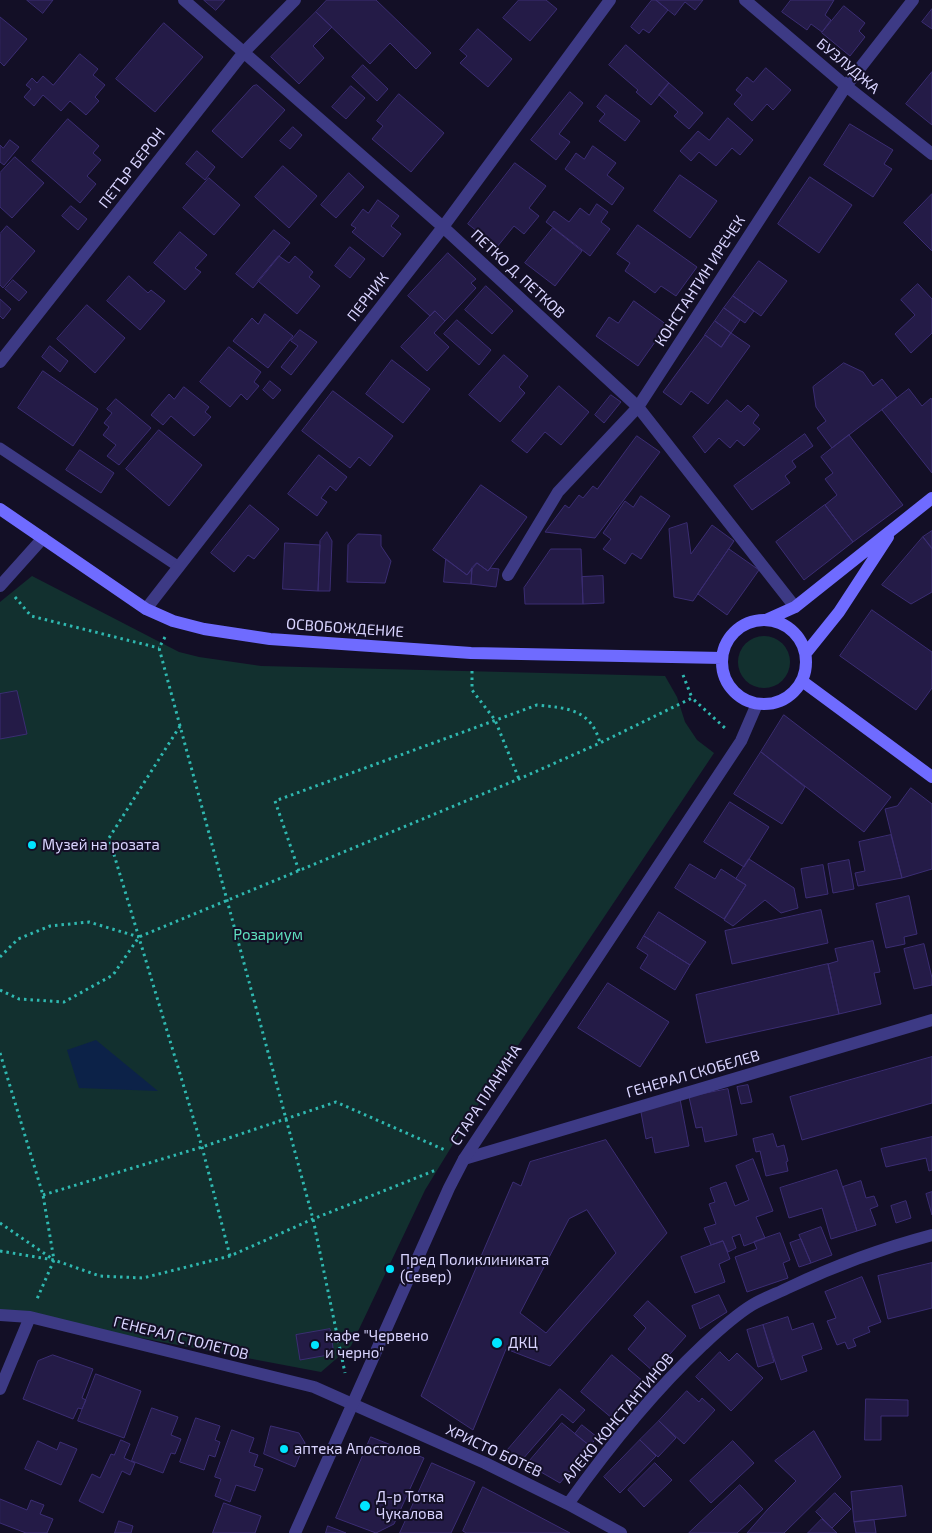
<!DOCTYPE html>
<html>
<head>
<meta charset="utf-8">
<style>
  body { margin:0 }
  canvas { display:block; background:#130f26 }
</style>
</head>
<body>
<canvas width="932" height="1533"></canvas>
<script>
const ctx = document.querySelector('canvas').getContext('2d');
ctx.lineJoin = 'round';
function fillPath(path, color) { ctx.fillStyle = color; ctx.fill(path, 'evenodd'); }
function stroke(path, color, width, dash) { ctx.strokeStyle = color; ctx.lineWidth = width; ctx.lineCap = dash ? 'butt' : 'round'; ctx.setLineDash(dash || []); ctx.stroke(path); }
function write(font, color, halo, rows, align = 'center') {
  ctx.font = font + ' "Exo 2",sans-serif'; ctx.lineWidth = 4; ctx.setLineDash([]); ctx.textBaseline = 'middle'; ctx.strokeStyle = halo; ctx.fillStyle = color; for (const [text, x, y, turn = 0] of rows) {
    ctx.save(); ctx.translate(x, y); ctx.rotate((+turn || 0) * Math.PI / 180); ctx.textAlign = isNaN(turn) ? turn : align; if (halo) ctx.strokeText(text, 0, 0); ctx.fillText(text, 0, 0); ctx.restore();
  }
}
fillPath(new Path2D(`
  M32,576L179,652L199,657L261,666L665,676L677,697L685,722L697,740L714,753L466,1123L425,1190L351,1346L321,1372L30,1317L0,1315V602Z
  M738 662a26 26 0 1 1 52 0a26 26 0 1 1-52 0Z`), '#12302f');
fillPath(new Path2D(`
  M96,1040L158,1091L79,1088L67,1050Z`), '#0c2248');
const building = new Path2D(`
  M27,0H53L43,13Z
  M204,0H225L216,10Z
  M327,0H376L431,53L416,69L390,43L370,64L316,12Z
  M519,0H546L557,9L530,41L503,18Z
  M652,0H656L668,10L649,33L643,29L639,34L631,27Z
  M656,0H703L695,10L685,2L675,15Z
  M791,0H834L825,15L831,20L822,32L811,24L807,30L782,12Z
  M844,6L865,23L859,31L865,37L850,56L822,33Z
  M932,9V29L922,22Z
  M316,12L332,27L313,46L324,58L299,84L271,57Z
  M0,17L27,39L4,66L0,62Z
  M164,23L203,57L155,112L116,79Z
  M478,29L512,59L488,87L460,63L467,56L460,50Z
  M626,45L669,83L651,105L636,92L638,90L609,65Z
  M80,54L98,69L93,75L105,85L95,97L99,101L86,115L70,101L61,111L43,95L34,106L24,97L31,89L26,85L32,78L37,83L43,76L53,85Z
  M363,65L388,89L377,101L352,77Z
  M766,68L791,90L773,110L767,104L752,121L734,104L742,95L736,90L747,77L753,82Z
  M932,72V125L906,104Z
  M669,83L703,113L689,129L674,116L678,112L659,95Z
  M257,85L285,110L242,158L212,131L253,86Z
  M351,86L365,98L346,119L332,107Z
  M570,92L583,103L559,134L570,142L556,160L531,140Z
  M399,94L444,133L411,172L372,139L383,126L377,121Z
  M606,95L640,121L625,141L599,121L605,114L597,107Z
  M728,118L753,140L740,155L732,148L716,166L699,152L691,161L680,151L698,131L709,140Z
  M68,119L99,146L93,153L101,160L87,176L96,184L80,203L32,161Z
  M850,124L893,150L884,164L892,169L873,197L824,165Z
  M293,127L302,135L290,149L280,141Z
  M10,140L19,147L4,165L0,162V145L3,148Z
  M593,146L616,163L607,175L624,188L612,205L565,169L576,153L584,159Z
  M197,151L215,167L205,180L186,164Z
  M15,157L44,183L12,218L0,207V173Z
  M515,163L546,186L529,208L539,216L524,234L514,226L497,247L468,224Z
  M283,166L317,196L289,228L255,197Z
  M349,173L364,187L336,218L321,205Z
  M680,175L717,201L690,238L654,211Z
  M810,177L852,205L819,253L778,224Z
  M209,178L240,205L214,235L183,208Z
  M932,194V251L904,223Z
  M378,200L399,216L391,226L401,234L383,257L352,232L356,228L351,225L363,209L368,213Z
  M597,204L608,212L601,222L610,229L590,256L546,222L554,211L569,222L580,208L589,215Z
  M71,206L87,219L78,230L62,216Z
  M638,225L697,267L676,296L661,286L655,293L625,271L630,263L617,254Z
  M7,226L35,251L3,288L0,285V234Z
  M553,228L582,251L555,286L525,263Z
  M274,230L290,243L253,288L236,274Z
  M180,232L207,255L195,268L201,272L185,290L154,263Z
  M350,247L365,259L350,278L335,266Z
  M448,253L476,279L471,283L476,288L445,321L435,311L430,316L408,296Z
  M279,256L289,263L295,256L313,272L309,277L320,286L297,314L258,281Z
  M759,261L787,281L761,316L733,296Z
  M129,276L148,293L151,290L165,301L140,330L107,301Z
  M13,280L27,292L19,301L5,289Z
  M918,284L932,299V333L911,353L895,334L915,315L901,300Z
  M486,286L513,311L492,334L465,310Z
  M733,296L754,311L745,323L724,308Z
  M0,299L11,309L3,319L0,316Z
  M634,301L667,325L638,366L596,336L609,317L618,323Z
  M87,305L125,338L95,373L57,339Z
  M724,308L740,320L731,333L715,321Z
  M435,311L445,321L434,333L449,347L427,371L401,347Z
  M265,314L293,336L268,368L233,341L252,318L258,324Z
  M457,320L491,350L479,365L444,334Z
  M715,321L731,333L721,347L705,335Z
  M300,330L317,342L291,375L281,367L298,346L291,341Z
  M731,333L750,346L708,404L691,391L681,405L663,392L705,335L721,347Z
  M50,346L68,361L60,372L42,357Z
  M229,347L261,372L254,382L259,386L247,400L241,394L230,407L200,382Z
  M504,355L528,376L519,387L525,393L500,422L469,395Z
  M392,360L430,389L403,423L366,394Z
  M844,363L863,372L873,386L882,379L897,398L832,448L817,428L826,421L816,407L813,387Z
  M43,371L98,409L73,446L18,408Z
  M270,381L281,390L273,399L263,390Z
  M559,386L589,412L561,445L545,432L527,453L512,441Z
  M184,387L209,407L205,412L211,417L194,436L171,416L163,425L151,415L169,394L174,399Z
  M909,389L922,406L931,398L932,400V473L882,410Z
  M333,391L393,436L370,466L359,457L350,468L302,431Z
  M611,395L621,402L604,423L595,415Z
  M116,399L151,428L119,465L107,456L116,445L103,435L109,427L104,423L112,413L107,409Z
  M727,400L741,412L748,405L759,415L753,423L760,429L744,446L737,440L730,448L719,438L705,453L693,437Z
  M159,430L202,465L169,506L126,469Z
  M805,434L813,446L792,461L796,467L785,476L790,483L752,510L734,486Z
  M849,435L903,505L853,542L825,505L837,495L825,479L833,473L821,457Z
  M637,436L660,452L595,538L545,532L565,505L569,508L579,495L583,498L593,486L597,489Z
  M80,450L114,473L101,493L66,470Z
  M319,455L347,477L336,491L330,486L321,498L327,502L317,516L288,494Z
  M481,485L527,517L488,571L477,563L467,575L433,550Z
  M641,496L670,516L641,559L632,553L625,564L603,549L611,539L603,533L625,501L633,507Z
  M250,505L279,529L254,559L248,555L234,572L211,553Z
  M825,505L853,542L804,580L776,542Z
  M687,523L691,554L712,525L734,541L693,601L674,597L669,529Z
  M932,531V548L923,537Z
  M327,532L332,541L330,591H318L320,541Z
  M358,534L381,535V546L391,561L385,583L347,582L348,545Z
  M923,537L932,549V592L911,604L882,585Z
  M285,543L320,545L318,591L283,589Z
  M551,549H581L583,604H525L524,588Z
  M729,549L759,570L727,615L698,594Z
  M446,559L467,575L472,568L471,584L444,582Z
  M477,563L488,571L490,568L499,569L496,587L471,584L472,568Z
  M603,576L604,603L583,604L582,577Z
  M872,610L932,652V688L916,710L840,656Z
  M17,691L27,734L0,739V694Z
  M784,715L891,797L864,832L761,752Z
  M761,752L805,787L782,824L734,794Z
  M911,788L932,804V869L902,878L885,809L897,806Z
  M730,802L769,827L744,867L704,842Z
  M891,835L902,878L858,886L855,873L865,871L859,842Z
  M749,859L794,888L798,908L781,913L765,900L733,926L724,920L746,885L736,879Z
  M849,860L854,889L833,893L828,864Z
  M690,864L715,879L721,869L746,885L724,919L675,888Z
  M823,865L828,894L806,898L801,869Z
  M909,896L917,934L904,937L905,944L886,948L876,904Z
  M821,910L828,943L732,964L725,931Z
  M659,912L706,942L690,965L644,936Z
  M644,936L690,965L675,990L640,968L648,955L637,948Z
  M873,941L880,972L874,973L881,1004L839,1014L828,964L838,961L835,949Z
  M924,944L932,978V985L914,989L904,949Z
  M828,964L839,1014L706,1043L696,995Z
  M608,983L669,1022L640,1067L578,1028Z
  M932,1057V1103L802,1140L790,1097Z
  M748,1085L752,1102L741,1104L737,1087Z
  M728,1089L737,1135L705,1142L702,1127L696,1128L689,1097Z
  M680,1099L689,1146L655,1153L652,1137L646,1139L640,1107Z
  M773,1134L777,1147L784,1145L788,1161L786,1162L788,1171L766,1176L760,1151L756,1152L753,1139Z
  M932,1137V1170L929,1171L926,1158L886,1167L881,1149Z
  M606,1140L667,1233L550,1366L506,1349L473,1430L421,1396L513,1182L521,1186L530,1162ZM587,1210L616,1253L546,1333L520,1313L569,1219Z
  M753,1159L773,1211L756,1217L765,1238L744,1246L740,1234L732,1237L736,1248L728,1252L723,1241L711,1245L704,1228L716,1224L709,1204L715,1202L710,1188L726,1182L735,1206L749,1200L736,1166Z
  M837,1170L857,1231L831,1239L822,1208L789,1218L780,1188Z
  M861,1181L866,1198L874,1196L878,1206L870,1209L876,1225L857,1231L843,1187Z
  M932,1192V1215L926,1194Z
  M906,1201L911,1218L896,1223L891,1206Z
  M821,1227L832,1255L811,1263L799,1235Z
  M780,1233L790,1260L783,1263L788,1278L747,1292L735,1257L757,1249L754,1242Z
  M801,1239L811,1263L799,1267L790,1243Z
  M723,1241L730,1259L719,1264L725,1282L695,1293L681,1257Z
  M932,1263V1308L888,1319L878,1276Z
  M862,1277L881,1322L868,1327L870,1332L853,1339L856,1346L848,1349L845,1342L837,1345L827,1321L836,1318L825,1292Z
  M719,1295L727,1312L700,1329L692,1306Z
  M648,1301L686,1336L654,1372L628,1349L646,1328L634,1316Z
  M788,1317L792,1330L813,1323L822,1349L802,1356L807,1371L781,1380L763,1325Z
  M763,1325L774,1362L758,1367L747,1330Z
  M330,1329L334,1354L300,1360L296,1335Z
  M720,1352L729,1361L737,1353L763,1378L731,1411L696,1377Z
  M53,1355L93,1369L82,1398L86,1400L82,1409L78,1408L73,1419L23,1399L38,1361Z
  M612,1355L644,1382L613,1419L581,1392Z
  M96,1374L141,1391L124,1438L78,1421Z
  M560,1389L585,1410L573,1423L562,1414L522,1460L505,1453Z
  M687,1391L699,1402L702,1398L715,1410L684,1444L659,1421Z
  M866,1399L908,1400V1416H881V1440H865Z
  M152,1408L178,1417L171,1435L181,1439L175,1454L171,1453L163,1473L132,1461Z
  M196,1418L220,1426L215,1440L220,1442L215,1457L209,1455L204,1470L180,1462Z
  M659,1421L676,1438L658,1457L640,1440Z
  M562,1423L590,1446L560,1483L527,1464Z
  M582,1425L597,1437L590,1446L575,1434Z
  M271,1426L299,1433L305,1443L295,1467L264,1454Z
  M232,1430L254,1438L249,1452L258,1455L254,1466L263,1469L255,1491L236,1485L230,1502L215,1496L221,1479L215,1477Z
  M814,1431L841,1477L784,1533H747L768,1509L796,1481L775,1461Z
  M371,1437L424,1458L394,1524L376,1533L336,1518Z
  M121,1440L130,1444L124,1458L135,1463L130,1475L122,1471L103,1513L79,1501L92,1474L100,1478L111,1454L114,1455Z
  M640,1440L656,1456L620,1493L604,1477Z
  M38,1441L57,1450L60,1442L77,1449L61,1485L25,1469Z
  M733,1441L754,1463L711,1503L690,1481Z
  M432,1463L475,1482L451,1533H400Z
  M655,1463L672,1480L644,1507L628,1490Z
  M740,1485L763,1509L737,1533H689Z
  M902,1486L906,1516L854,1522L851,1492Z
  M483,1487L570,1533H466L463,1531Z
  M835,1493L851,1509L832,1528L816,1512Z
  M0,1499L27,1510L31,1500L44,1505L40,1514L53,1519L47,1533H26L0,1523Z
  M224,1503L261,1516L255,1533H213Z
  M822,1519L837,1533H808Z
  M874,1520L876,1533H856L854,1522Z
  M119,1521L133,1526L131,1533H115Z
  M328,1526L346,1533H326Z`);
fillPath(building, '#241b47');
stroke(building, '#3b2d73', 1);
stroke(new Path2D(`
  M15,597L31,616L159,648
  M165,637L159,648L313,1219L345,1373
  M472,671V690L495,720L519,779
  M683,675L692,698
  M180,726L109,838L202,1147L230,1256
  M299,871L275,801L537,705C567,708 591,709 600,743
  M0,957L18,939L50,926L89,922L139,937
  M0,990L19,999L64,1002L113,975L139,937L519,779L600,743L692,698L725,728
  M0,1053L43,1195L54,1260L37,1299
  M43,1195L202,1147L336,1102L447,1151
  M0,1223L51,1258
  M0,1251L54,1260L100,1276L143,1278L230,1256L313,1219L436,1170`), '#2fb8b0', 3, [2.5, 4]);
stroke(new Path2D(`
  M0,448L179,567`), '#3d3a85', 11);
stroke(new Path2D(`
  M464,1159L932,1020`), '#3d3a85', 12);
stroke(new Path2D(`
  M184,0L443,227L638,407L795,607
  M745,0L846,86L932,154
  M0,362L244,52L295,0
  M508,575L558,492L638,407L846,86L913,0
  M0,586L43,538
  M146,609L443,227L610,0
  M0,1315L30,1317L314,1387L485,1463L568,1504L621,1533
  M0,1389L30,1317
  M568,1504C608,1448 652,1393 703,1345C718,1331 734,1316 752,1305C764,1298 778,1293 790,1287C836,1265 883,1248 932,1235`), '#3d3a85', 12);
stroke(new Path2D(`
  M295,1533L449,1188L464,1159L741,741L757,704`), '#3d3a85', 12);
stroke(new Path2D(`
  M0,509L146,609L173,621L204,629L270,639L471,653L722,658
  M722 662a42 42 0 1 1 84 0a42 42 0 1 1-84 0Z
  M766,620L795,607L932,498
  M806,653L839,612L888,537
  M802,681L932,777`), '#6f6bff', 12);
for (const [x, y, r, color] of [
  [32,845,5,"#00e5ff"],
  [390,1269,5,"#00e5ff"],
  [497,1343,6,"#00e5ff"],
  [315,1345,5,"#00e5ff"],
  [284,1449,5,"#00e5ff"],
  [365,1506,6,"#00e5ff"]
]) { const dot = new Path2D(); dot.arc(x, y, r, 0, 2 * Math.PI); ctx.fillStyle = color; ctx.fill(dot); stroke(dot, '#130f26', 2); }
write('15px', '#d9d4ff', '#130f26', [
  ["БУЗЛУДЖА",848,66,40],
  ["ПЕТЪР БЕРОН",132,168,-52],
  ["ПЕТКО Д. ПЕТКОВ",518,274,43],
  ["КОНСТАНТИН ИРЕЧЕК",700,281,-57],
  ["ПЕРНИК",368,297,-52],
  ["ОСВОБОЖДЕНИЕ",345,628,4],
  ["ГЕНЕРАЛ СКОБЕЛЕВ",693,1074,-16],
  ["СТАРА ПЛАНИНА",486,1095,-57],
  ["ГЕНЕРАЛ СТОЛЕТОВ",181,1338,14],
  ["АЛЕКО КОНСТАНТИНОВ",618,1418,-50],
  ["ХРИСТО БОТЕВ",494,1451,25]
]);
write('15px', '#d9d4ff', '#130f26', [
  ["Музей на розата",42,845],
  ["Пред Поликлиниката",400,1260],
  ["(Север)",400,1277],
  ["кафе \"Червено",325,1336],
  ["и черно\"",325,1353],
  ["ДКЦ",508,1343],
  ["аптека Апостолов",294,1449],
  ["Д-р Тотка",376,1497],
  ["Чукалова",376,1514]
], 'left');
write('15px', '#5fe0c0', '#130f26', [
  ["Розариум",268,935]
]);
</script>
</body>
</html>
